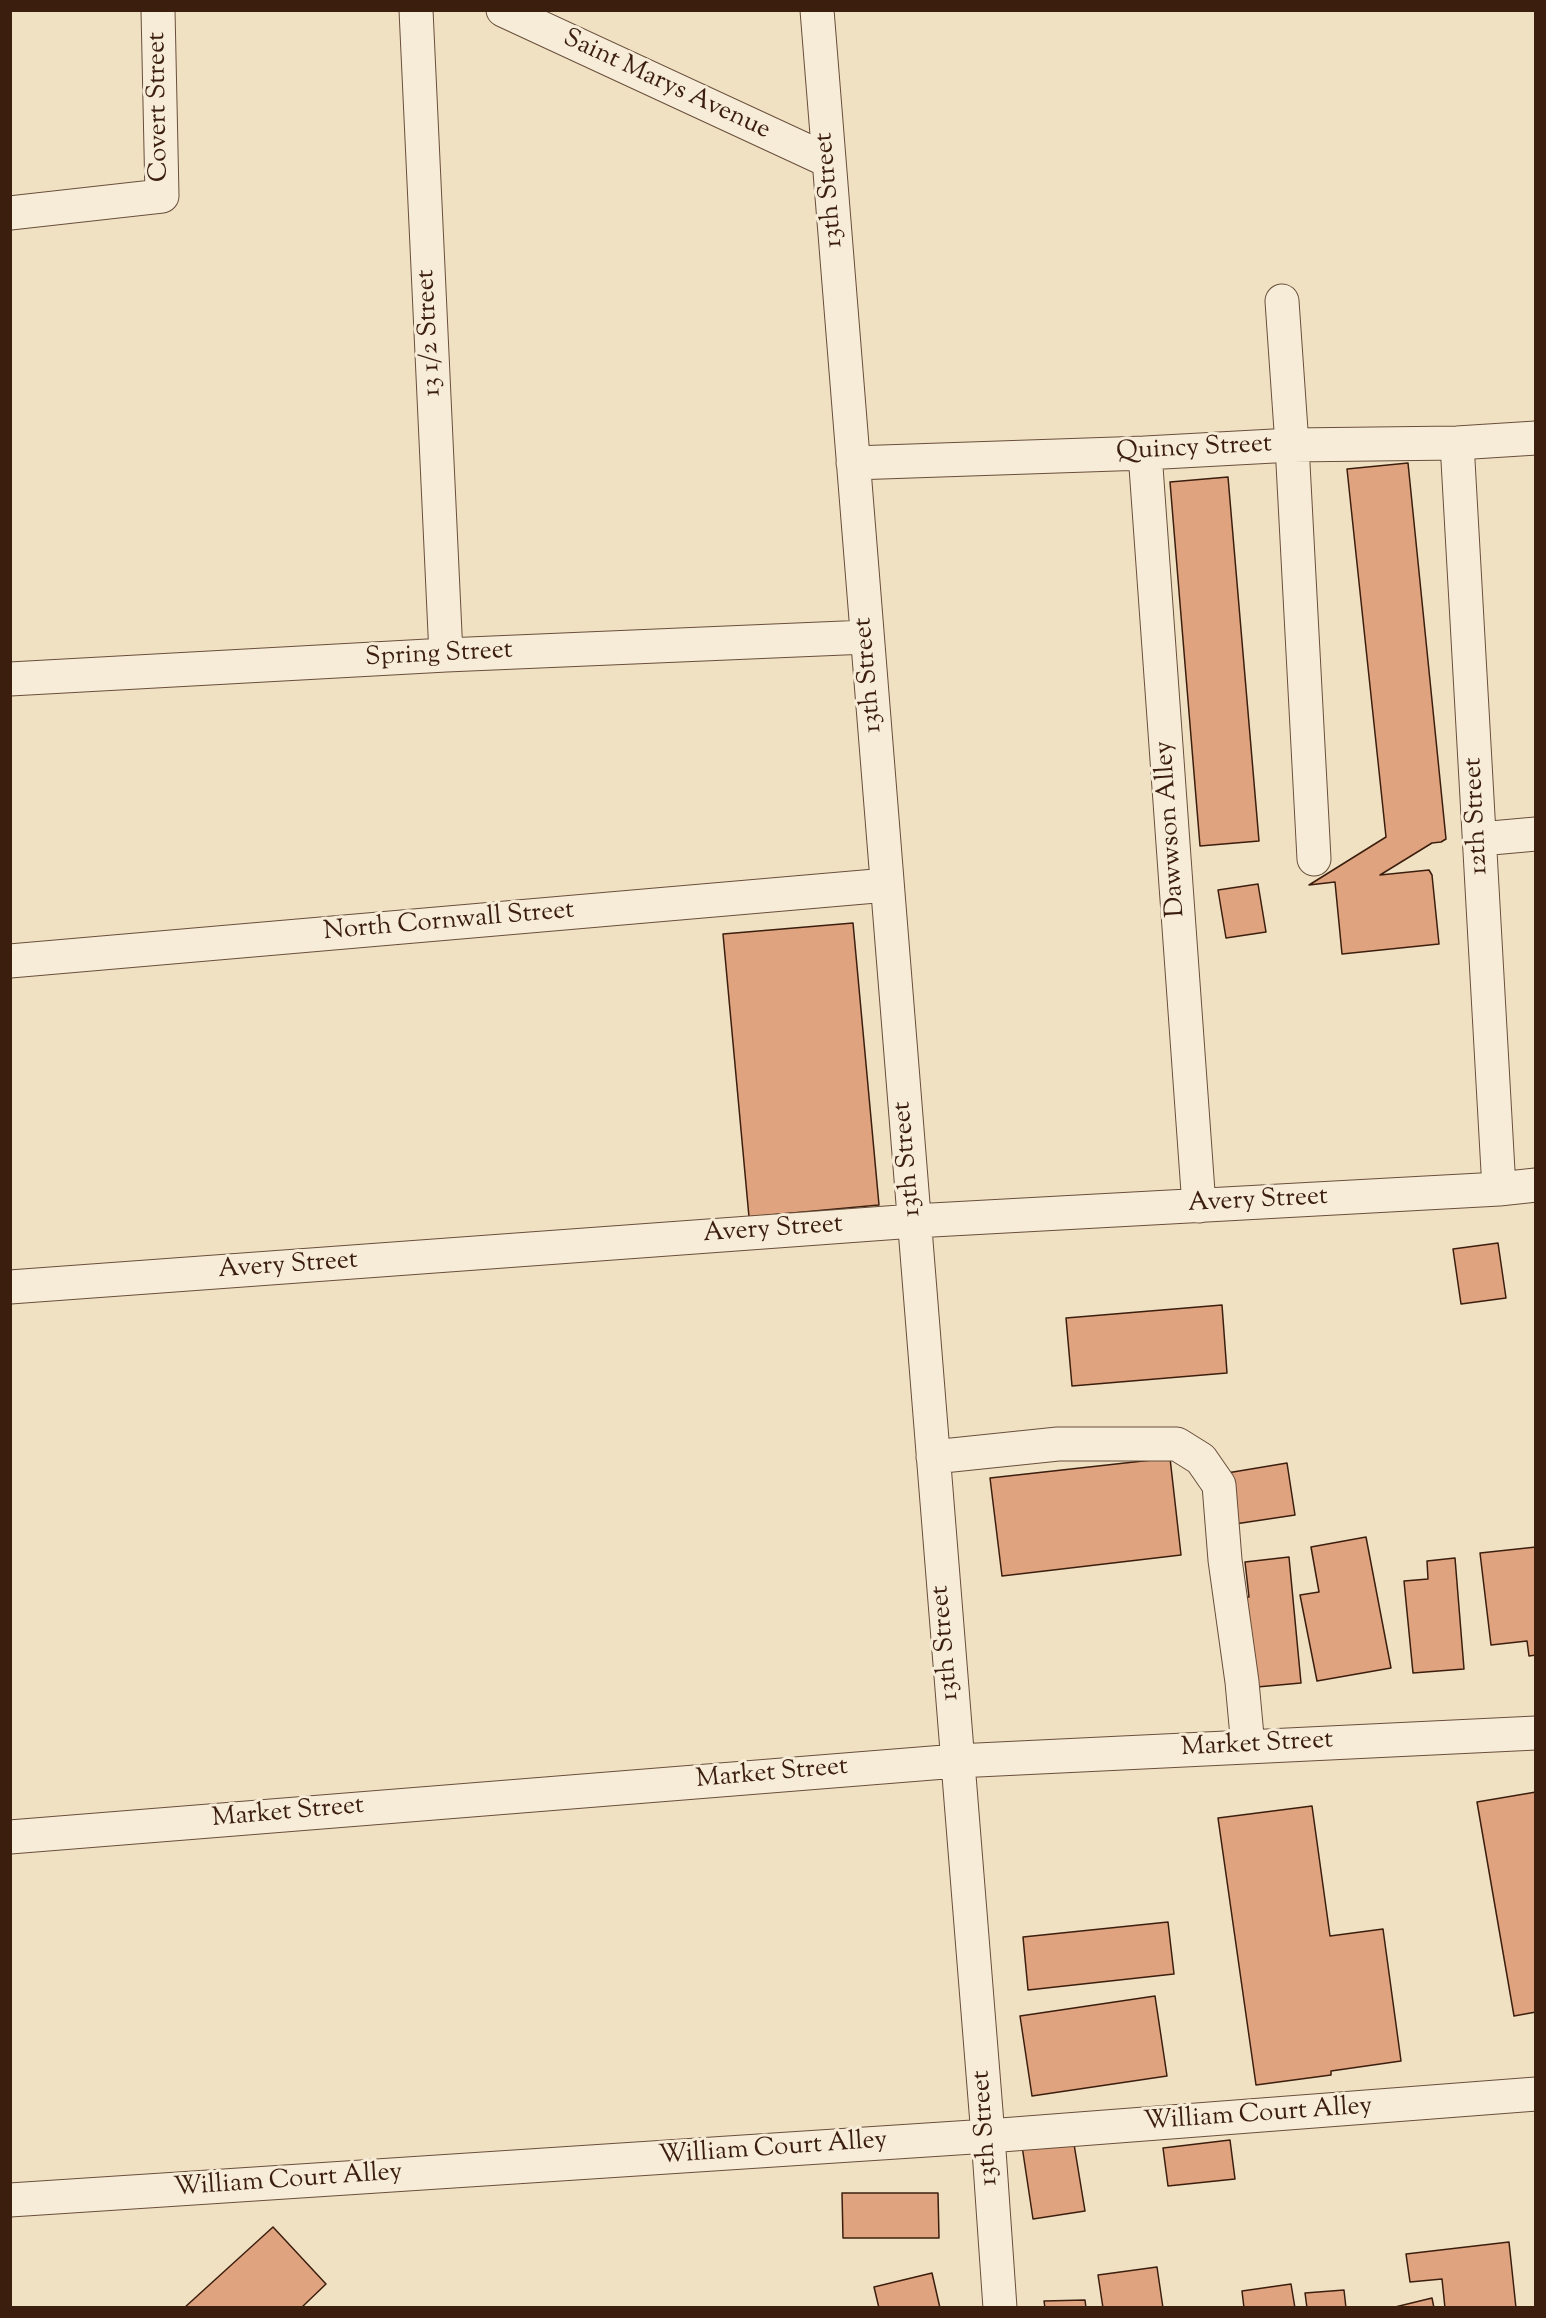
<!DOCTYPE html>
<html>
<head>
<meta charset="utf-8">
<style>
  body { margin:0 }
  #map { position:relative; width:1546px; height:2318px; overflow:hidden; background:#f1e1c3; font-family:"Sorts Mill Goudy",serif }
  canvas { display:block }
  .frame { position:absolute; inset:0; border:12px solid #3c1e0e; pointer-events:none }
</style>
</head>
<body>
<div id="map">
<canvas width="1546" height="2318"></canvas>
<div class="frame"></div>
</div>
<script>
const ctx = document.querySelector('canvas').getContext('2d');
ctx.lineJoin = 'round';
function fillPath(path, color) { ctx.fillStyle = color; ctx.fill(path, 'evenodd'); }
function stroke(path, color, width, dash) { ctx.strokeStyle = color; ctx.lineWidth = width; ctx.lineCap = dash ? 'butt' : 'round'; ctx.setLineDash(dash || []); ctx.stroke(path); }
function write(font, color, halo, rows, align = 'center') {
  ctx.font = font + ' "Sorts Mill Goudy",serif'; ctx.lineWidth = 6; ctx.setLineDash([]); ctx.textBaseline = 'middle'; ctx.strokeStyle = halo; ctx.fillStyle = color; for (const [text, x, y, turn = 0] of rows) {
    ctx.save(); ctx.translate(x, y); ctx.rotate((+turn || 0) * Math.PI / 180); ctx.textAlign = isNaN(turn) ? turn : align; if (halo) ctx.strokeText(text, 0, 0); ctx.fillText(text, 0, 0); ctx.restore();
  }
}
const building = new Path2D(`
  M1408,463L1446,839L1441,842L1432,843L1380,875L1429,870L1432,875L1439,944L1342,954L1335,882L1309,885L1386,837L1347,469Z
  M1228,477L1259,841L1200,846L1170,482Z
  M1258,884L1266,932L1226,938L1218,890Z
  M853,923L879,1205L749,1217L723,934Z
  M1498,1243L1506,1298L1461,1304L1453,1249Z
  M1222,1305L1227,1373L1072,1386L1066,1318Z
  M1170,1458L1181,1555L1002,1576L990,1478Z
  M1287,1463L1295,1515L1235,1524L1227,1473Z
  M1366,1537L1391,1668L1317,1681L1300,1595L1319,1592L1311,1547Z
  M1536,1547V1655L1529,1656L1527,1641L1491,1645L1480,1553Z
  M1289,1557L1301,1683L1246,1688L1238,1597H1249L1245,1562Z
  M1455,1558L1464,1669L1413,1673L1404,1581L1428,1579L1427,1561Z
  M1536,1792V2012L1514,2016L1477,1802Z
  M1312,1806L1330,1936L1383,1929L1401,2061L1331,2071V2075L1256,2085L1218,1818Z
  M1168,1922L1174,1974L1028,1990L1023,1937Z
  M1155,1996L1167,2076L1032,2096L1020,2016Z
  M1073,2138L1085,2211L1033,2219L1022,2146Z
  M1230,2140L1235,2179L1168,2186L1163,2148Z
  M842,2193H938L939,2238H843Z
  M273,2227L326,2284L301,2308H184Z
  M1509,2242L1516,2308H1445L1442,2279L1410,2282L1406,2254Z
  M1157,2267L1163,2308H1103L1098,2275Z
  M932,2273L940,2308H879L874,2287Z
  M1291,2284L1295,2308H1244L1242,2291Z
  M1344,2290L1346,2308H1307L1305,2293Z
  M1432,2298L1434,2308H1391Z
  M1085,2300L1086,2308H1045L1044,2301Z`);
fillPath(building, '#dfa47f');
stroke(building, '#3c1e0e', 1.5);
const minor = new Path2D(`
  M416,10L446,655
  M503,10L829,161
  M817,10L988,2136L1000,2308
  M10,213L162,196L158,10
  M1282,301L1292,445L1314,859
  M1457,443L1499,1189
  M1145,453L1199,1206
  M853,463L1145,453L1292,445L1457,443L1536,438
  M10,679L446,655L867,637
  M1480,839L1536,834
  M10,961L887,885
  M10,1287L914,1221L1499,1189L1536,1185
  M933,1457L1058,1444H1177L1201,1459L1219,1485L1225,1560L1242,1682L1248,1747
  M10,1837L957,1761L1536,1733
  M10,2200L988,2136L1536,2094`);
stroke(minor, '#694f3b', 35);
stroke(minor, '#f6ecd8', 33);
write('26px', '#3c1e0e', '#f6ecd8', [
  ["Saint Marys Avenue",666,86,25],
  ["Covert Street",160,107,-91],
  ["13th Street",831,190,-95],
  ["13 1/2 Street",431,333,-93],
  ["Quincy Street",1194,450,-3],
  ["Spring Street",439,656,-3],
  ["13th Street",870,675,-95],
  ["12th Street",1478,816,-93],
  ["Dawwson Alley",1172,829,-94],
  ["North Cornwall Street",449,923,-5],
  ["13th Street",909,1159,-95],
  ["Avery Street",1258,1202,-3],
  ["Avery Street",773,1231,-4],
  ["Avery Street",288,1267,-4],
  ["13th Street",947,1643,-95],
  ["Market Street",1257,1746,-3],
  ["Market Street",772,1775,-5],
  ["Market Street",288,1814,-5],
  ["William Court Alley",1258,2116,-4],
  ["13th Street",987,2128,-94],
  ["William Court Alley",773,2150,-4],
  ["William Court Alley",288,2182,-4]
]);
</script>
</body>
</html>
